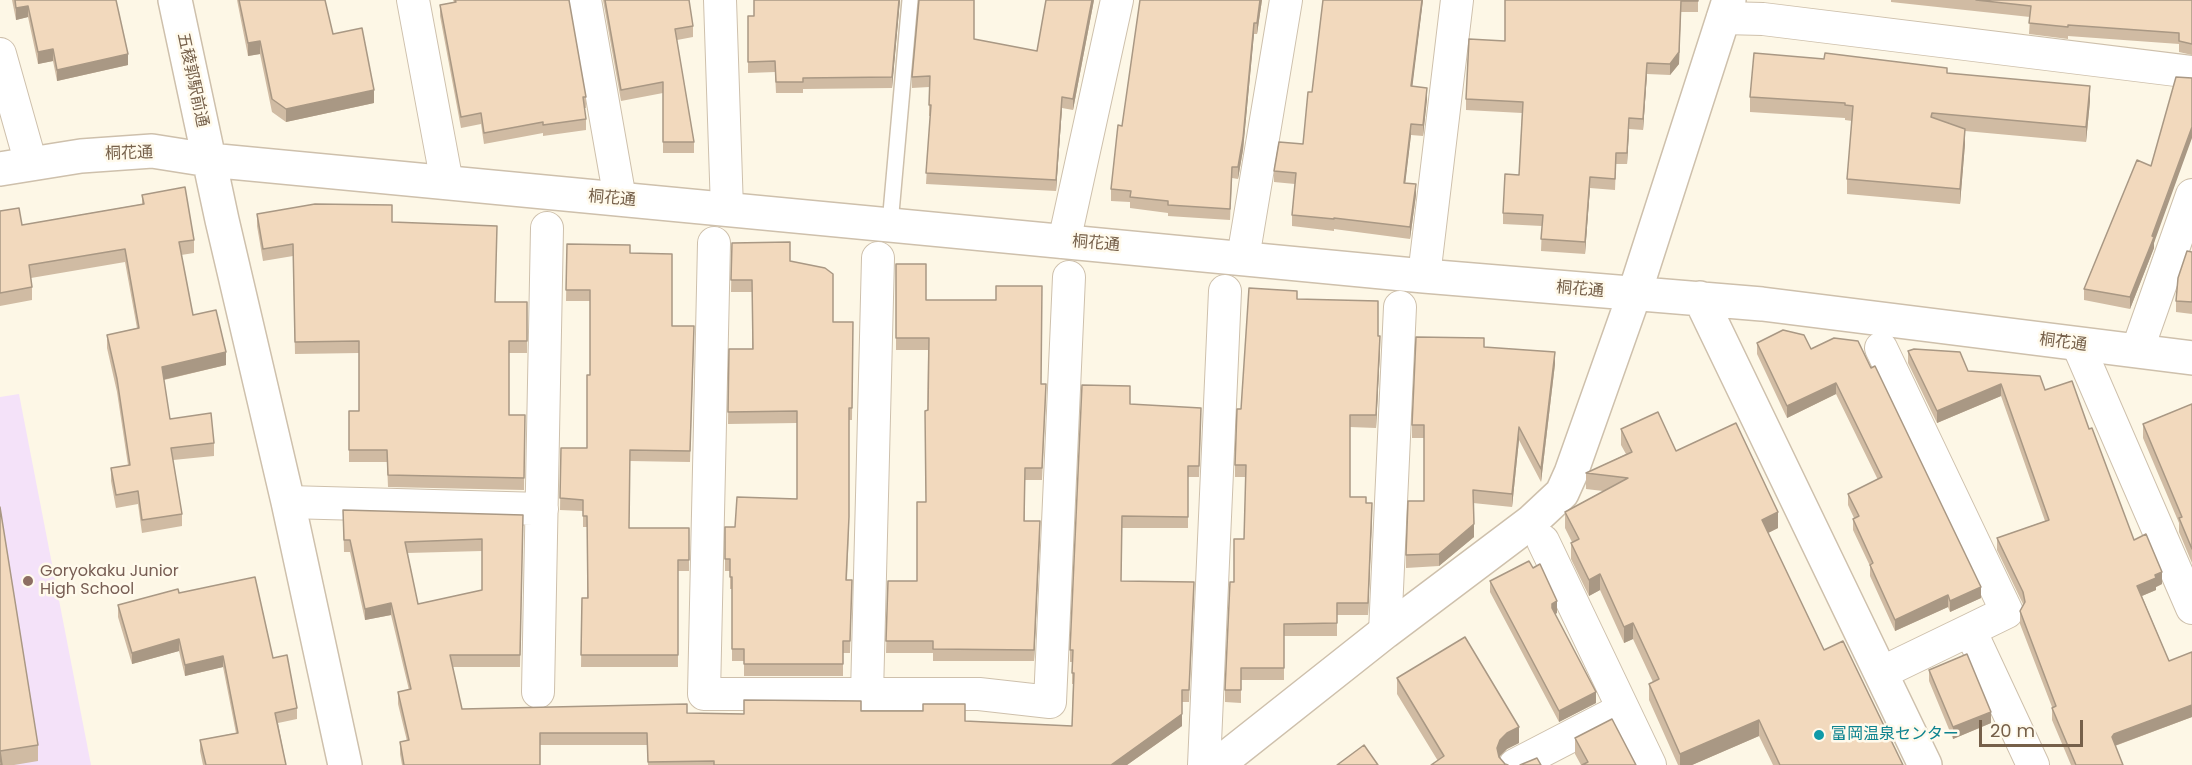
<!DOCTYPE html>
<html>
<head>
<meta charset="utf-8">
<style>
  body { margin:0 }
  #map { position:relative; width:2192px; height:765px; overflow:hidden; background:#fdf7e6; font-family:Poppins,sans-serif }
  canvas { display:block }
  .scale { position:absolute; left:1979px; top:720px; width:104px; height:27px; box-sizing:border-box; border:3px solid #76604a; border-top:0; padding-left:8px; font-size:18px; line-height:21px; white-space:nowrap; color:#76604a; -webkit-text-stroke:4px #fffaec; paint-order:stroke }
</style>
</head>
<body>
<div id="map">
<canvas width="2192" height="765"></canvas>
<div class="scale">20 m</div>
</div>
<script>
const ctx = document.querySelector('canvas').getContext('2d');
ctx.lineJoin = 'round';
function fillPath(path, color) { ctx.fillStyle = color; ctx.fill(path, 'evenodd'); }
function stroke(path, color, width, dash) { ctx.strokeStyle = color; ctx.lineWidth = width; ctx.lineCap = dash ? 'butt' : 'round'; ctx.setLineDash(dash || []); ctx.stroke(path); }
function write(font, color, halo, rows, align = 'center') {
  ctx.font = font + ' Poppins,"Noto Sans JP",sans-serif'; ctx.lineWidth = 5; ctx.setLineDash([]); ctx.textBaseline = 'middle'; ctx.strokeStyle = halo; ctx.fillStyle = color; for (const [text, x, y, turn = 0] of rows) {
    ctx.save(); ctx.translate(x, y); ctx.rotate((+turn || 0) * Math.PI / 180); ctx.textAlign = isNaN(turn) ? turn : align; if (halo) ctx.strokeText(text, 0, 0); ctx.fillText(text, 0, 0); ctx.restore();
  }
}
fillPath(new Path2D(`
  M19,394L91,765H0V397Z`), '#f4e2f9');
const service = new Path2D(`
  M890,224L910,0`);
const minor = new Path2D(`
  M413,0L447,183
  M585,0L620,199
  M720,0L727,209
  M1723,18L1763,19L2192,72
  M0,54L31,164
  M1064,242L1117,0
  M714,243L704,694H979L1050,702L1069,277
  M1243,258L1286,0
  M1424,276L1457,0
  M2078,345L2192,608
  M1881,348L2007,612L1970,630
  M2137,351L2192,195
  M288,502L542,509
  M1543,541L1650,765
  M1385,632L1400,307
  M1881,673L1970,630L2033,765
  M538,692L547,228
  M867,694L878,258
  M1204,765L1225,291
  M1515,765L1623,709`);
const tertiary = new Path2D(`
  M175,0L222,220L288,502L345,765
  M0,169L81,156L152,151L209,160L1424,276L1762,304L2192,358
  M1700,298L1925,765
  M1217,765L1385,632L1531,522L1562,493L1571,473L1634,295L1729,0`);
stroke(service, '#cec0ac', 18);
stroke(minor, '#cec0ac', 34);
stroke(tertiary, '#cec0ac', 36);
stroke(service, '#fff', 15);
stroke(minor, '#fff', 32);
stroke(tertiary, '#fff', 33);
fillPath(new Path2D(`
  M12,0H116L128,65L57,81L53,61L38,64L28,17L16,20Z
  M237,0H325L333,34L374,103L286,122L272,112L260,54L248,56Z
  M453,0H569L586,97V108H584L586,119V130L543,136V133L484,144L481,124L461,128L440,16V5L454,2Z
  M603,0H671L693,26V37L677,40L694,142V153H663V93L621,101Z
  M754,0H900L892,88L803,89V93H776L775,72L748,73V16H754Z
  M1094,0L1073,110L1062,108L1056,191L926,184L930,116H929V87L912,88V77L974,39L1037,51Z
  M1140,0H1262L1257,34H1254L1243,150L1238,179L1232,178L1230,220L1168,216V213L1130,208V202L1111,201V189L1122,126Z
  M1323,0H1423L1412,86L1427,99L1423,136L1411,135L1405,183L1416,195L1410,239L1334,229V231L1292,226V215L1295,184L1274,182V171L1303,144L1312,92Z
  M1505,0H1698V12H1681L1679,64L1670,75L1647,74L1643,130L1629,129L1627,164H1616L1615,190L1590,188L1585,254L1541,251L1542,226L1503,224V213L1519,175L1522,113L1466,110V99L1505,41Z
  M1891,0H2192V55L2179,52V44L2068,36V39L2029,34L2030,17L1891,2Z
  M1947,73L2090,101L2086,142L1965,131V144L1960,204L1847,194V179L1852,121L1845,120V118L1750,112V97Z
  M2190,79L2154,243V248L2130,309L2084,300V289L2151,166Z
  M142,195L194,240V253L181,255L193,315L226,365L164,380L170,419L214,443V456L173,460L182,514V526L142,533L138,504L116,508L111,481V468L128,465L117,392L107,348V335L137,328L125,262L31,278L32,287V300L0,306V211L22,225L142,204Z
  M257,214L392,222L495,302H527V353H509V415H525L524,490L388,487L387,462H349V411H359V353L295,354L293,256L263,261L257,226Z
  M732,243L790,261L833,322H853L852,420H849V529L847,580H852L850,653H843V676H744V661H732V589H730V571H725V527H735L797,499V423L728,424L729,349H752V292H731Z
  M567,244L630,253L672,326L694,338L690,462L630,461L629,528H689V571H678V667H581L582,598H587V527H583V511L560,510L561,448H587L590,375V301H566Z
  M2192,252V314L2176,312V301Z
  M896,264L926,300L1041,384L1046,396L1042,480H1025V521L1040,533L1034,661H933V653H886L888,581H917L926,502L928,350H896Z
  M1297,299L1378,336L1380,349L1376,428L1350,427V497L1366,503L1372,515L1368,615H1337V636H1284V680H1241V703L1225,702V690L1234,582L1244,539L1246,477H1235V465L1241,409Z
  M1834,338L1981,598L1950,612L1948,607L1895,631L1870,576V566L1853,530V519L1854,518L1848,505V494L1878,480L1836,394L1787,418L1757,354V343L1811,349Z
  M1908,351L1968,371L2045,390L2089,429L2134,540L2162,584L2156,587V590L2142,596L2169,661L2192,652V717L2115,746L2123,765H2071L2052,720V707L2020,624V611L2023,604L1997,550V538L2045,521L2001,396L1937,423L1908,363Z
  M1555,364L1541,482L1519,440L1512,507L1473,503L1474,537L1439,566L1406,568V555L1424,501V438H1412V425Z
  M1130,404L1201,420L1199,477H1188V528H1122L1121,581L1194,594L1189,702H1182V726L1127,765H648L647,745H540V765H402L400,754V742L407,741L398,704V692L409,690L391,615L365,620L350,552H344L343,510L523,515L520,667H452L462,709L744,714L861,711L965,721L1072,726L1073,684H1072V662H1070V650ZM482,551V590L418,604L407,553Z
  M2192,404V563L2179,532V523L2143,438V424Z
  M1621,429L1676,451L1778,528L1768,533L1824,650L1903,765H1773L1759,736L1692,765H1678L1649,700V684L1653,682L1633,639L1624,643L1600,590L1589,596L1571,559V543L1572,542L1565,528V512L1603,491L1586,489V473L1626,454L1621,445Z
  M0,507L38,745V761L14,765H0Z
  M1490,581L1557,613L1555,614L1596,703L1559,722L1490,592Z
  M179,593L273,658L297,708V719L278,723L286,765H203L200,751V740L236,733L223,667L185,676L179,651L132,664L118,617V605Z
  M1929,670L1991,723L1953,739L1929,681Z
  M1397,678L1519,743L1507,749L1499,757L1505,764L1438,761L1397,694Z
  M1575,738L1636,765H1581L1575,754Z`), '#d0bba3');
fillPath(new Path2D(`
  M899,0H900L892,88V77Z
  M1092,0H1094L1073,110V99Z
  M1260,0H1262L1257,34V23Z
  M1422,0H1423L1411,98V86Z
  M1681,1L1679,64L1670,75V64Z
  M28,6V17L16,20V8Z
  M1254,23V34L1243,150L1238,179V167Z
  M260,41V54L248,56V43Z
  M53,49V61L38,64V52Z
  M128,54V65L57,81V70Z
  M1647,63V74L1643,130V119Z
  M2090,86V101L2086,142V127Z
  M1427,88V99L1423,136V125Z
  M374,90V103L286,122V109Z
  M1062,97V108L1056,191V180Z
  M1629,118V129L1627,164V153Z
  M1411,124V135L1404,194V183Z
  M2192,127V138L2154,243V248L2130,309V297Z
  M1965,129V144L1960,204V189Z
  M1590,177V188L1585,254V242Z
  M1416,184V195L1410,239V227Z
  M1380,336V349L1376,428V415Z
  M226,352V365L162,380V367Z
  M1555,352V364L1541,482V469Z
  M1836,383V394L1787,418V406Z
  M2001,384V396L1937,423V411Z
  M1519,427V440L1512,507V494Z
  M1372,503V515L1368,615V603Z
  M1778,512V528L1762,536V520Z
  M1040,521V533L1034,661V650Z
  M1474,524V537L1439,566V554Z
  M2162,572V584L2156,587V590L2137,598V586L2155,575Z
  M1600,574V590L1589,596V580Z
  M1981,587V598L1950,612V601Z
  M1948,595V607L1895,631V620Z
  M1557,601V613L1552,616V604Z
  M391,603V615L365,620V609Z
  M1633,623V639L1624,643V627Z
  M179,639V651L132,664V653Z
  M223,656V667L185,676V665Z
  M1182,690V726L1127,765H1111Z
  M1596,692V703L1559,722V711Z
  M2192,705V717L2114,746L2112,737L2114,734Z
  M1991,712V723L1953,739V727Z
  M1759,720V736L1692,765H1680V754Z
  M1519,727V743L1507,749L1500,756L1497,764V748L1500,740L1507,733Z`), '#a99884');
const building = new Path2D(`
  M15,0H116L128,54L57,70L53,49L38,52L28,6L16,8Z
  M239,0H325L333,34L362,28L374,90L286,109L272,99L260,41L248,43Z
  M455,0H569L586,97H583L586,119L543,125V122L484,133L481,113L461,117L440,5L456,2Z
  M605,0H689L693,26L675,29L694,142H663V82L621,90Z
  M754,0H899L892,77L803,78V82H776L775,61L748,62V16H754Z
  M919,0H974V39L1037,51L1046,0H1092L1073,99L1062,97L1056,180L926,173L931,105H929L930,76L912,77Z
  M1140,0H1260L1257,23H1254L1243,138L1238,167H1232L1230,209L1168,205V201L1130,197L1131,191L1111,189L1118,125L1122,126Z
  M1323,0H1422L1411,86L1427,88L1423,125L1411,124L1404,183L1416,184L1410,227L1334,218V219L1292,215L1296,173L1274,171L1279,142L1303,144L1308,92H1312Z
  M1505,0H1698V1H1681L1679,52L1670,64L1647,63L1643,119L1629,118L1627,153H1616L1615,179L1590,177L1585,242L1541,239L1543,215L1503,213L1505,174L1519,175L1523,102L1466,99L1469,39L1505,41Z
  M1976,0H2192V44L2179,41V33L2068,25V27L2029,23L2031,6Z
  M1754,53L1824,59L1825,53L1947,68V73L2090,86L2086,127L1932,113L1931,117L1965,129L1960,189L1847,179L1853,106L1845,105V103L1750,97Z
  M2176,77L2192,78V127L2152,236L2154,237L2130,297L2084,289L2137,160L2151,166Z
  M185,187L194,240L179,242L193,315L216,310L226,352L162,367L170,419L211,413L214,443L171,448L182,514L142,520L138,491L116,495L111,468L130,465L117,379L107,335L139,328L125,249L29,265L32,287L0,293V211L19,208L22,225L144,204L142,195Z
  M315,204L392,205V222L497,226L495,302H527V341H509V415H525L524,478L388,475L387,450H349V411H359V341L295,342L293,244L263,249L257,214Z
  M790,242V261L825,268L833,274V322H853L852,408H849V517L846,580H852L850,641H843V664H744V649H732V577H730V559H725V527H735L737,497L797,499V411L728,412L729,349H753L752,280H731L732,243Z
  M567,244L630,245V253L672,254V326H694L690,451L630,450L629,528H689V560H678V655H581L582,598H588L587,516H583V500L560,498L561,448H587V375H590V290H566Z
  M2187,251L2192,252V302L2176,301L2178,278Z
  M896,264H926V300H996V286H1042L1041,384H1046L1042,468H1025L1024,521H1040L1034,650L933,649V641H886L888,581H917V502H926L925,411L928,410L929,338H896Z
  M1249,288L1297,291V299L1378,301V336H1380L1376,415H1350V497H1366V503H1372L1368,603H1337V623L1284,624V668H1241V690H1225L1230,582H1234V539H1244L1246,465H1235L1237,409H1241Z
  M1783,330L1804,335L1811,349L1834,338L1858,341L1871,368L1875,366L1981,587L1950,601L1948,595L1895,620L1870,565L1873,563L1853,519L1859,516L1848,494L1882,477L1836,383L1787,406L1757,343Z
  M1416,337L1484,338V347L1555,352L1541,469L1519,427L1512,494L1473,490L1474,524L1439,554L1406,555L1408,501H1424V425H1412Z
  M1914,349L1960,352L1968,371L2040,376L2045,390L2072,381L2089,429L2092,428L2134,540L2146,534L2162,572L2155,575L2156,578L2137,586L2169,661L2192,652V705L2114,734L2112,737L2123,765H2076L2052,708L2056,706L2020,611L2025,602L2023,592L1997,538L2049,520L2001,384L1937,411L1908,351Z
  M1082,385L1130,386V404L1201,408L1199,466H1188V517L1122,516L1121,581L1194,582L1189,690H1182V714L1111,765H714V761L648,762L647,733H540V765H404L400,742L409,740L398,692L411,689L391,603L365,609L350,540H344L343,510L523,515L520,655H450L462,709L687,704V713L744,714V700L861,701V711H923V704H965V721L1072,726L1074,673H1072L1073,650H1070ZM482,539V590L418,604L405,542Z
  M2192,404V549L2179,518L2182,517L2143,424Z
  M1658,412L1676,451L1736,423L1778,512L1762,520L1824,650L1843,641L1903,765H1780L1759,720L1680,754L1649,684L1659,679L1633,623L1624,627L1600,574L1589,580L1571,543L1579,539L1565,512L1628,478L1586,473L1632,452L1621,429Z
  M0,507L38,745L0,751L2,765H0Z
  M1529,561L1533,568L1540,564L1557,601L1552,604V608L1596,692L1559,711L1490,581Z
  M255,577L273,658L287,655L297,708L275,713L286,765H206L200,740L238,733L223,656L185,665L179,639L132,653L118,605L178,589L179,593Z
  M1465,637L1519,727L1507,733L1500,740L1497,748L1499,757L1505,764L1508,765H1431L1444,756L1397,678Z
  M1967,654L1991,712L1953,727L1929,670Z
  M1612,719L1636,765H1582L1588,762L1575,738Z
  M1364,745L1378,765H1337Z
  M1537,758L1541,765H1520Z`);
fillPath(building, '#f2d9bd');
stroke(building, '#a99884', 1.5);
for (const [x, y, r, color] of [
  [28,581,6,"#8d6e63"],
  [1819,735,6,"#0f9aa8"]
]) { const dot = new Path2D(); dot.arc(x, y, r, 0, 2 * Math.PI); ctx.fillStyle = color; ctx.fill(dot); stroke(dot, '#fffaec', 2); }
write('16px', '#76604a', '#fffaec', [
  ["五稜郭駅前通",192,80,78],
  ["桐花通",129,154,-2],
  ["桐花通",612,199,5],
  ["桐花通",1096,244,5],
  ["桐花通",1580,290,5],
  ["桐花通",2063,343,7]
]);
write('16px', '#785e54', '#fffaec', [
  ["Goryokaku Junior",40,572],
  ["High School",40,590]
], 'left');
write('16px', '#0d838f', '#fffaec', [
  ["富岡温泉センター",1831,735]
], 'left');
</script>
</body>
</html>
